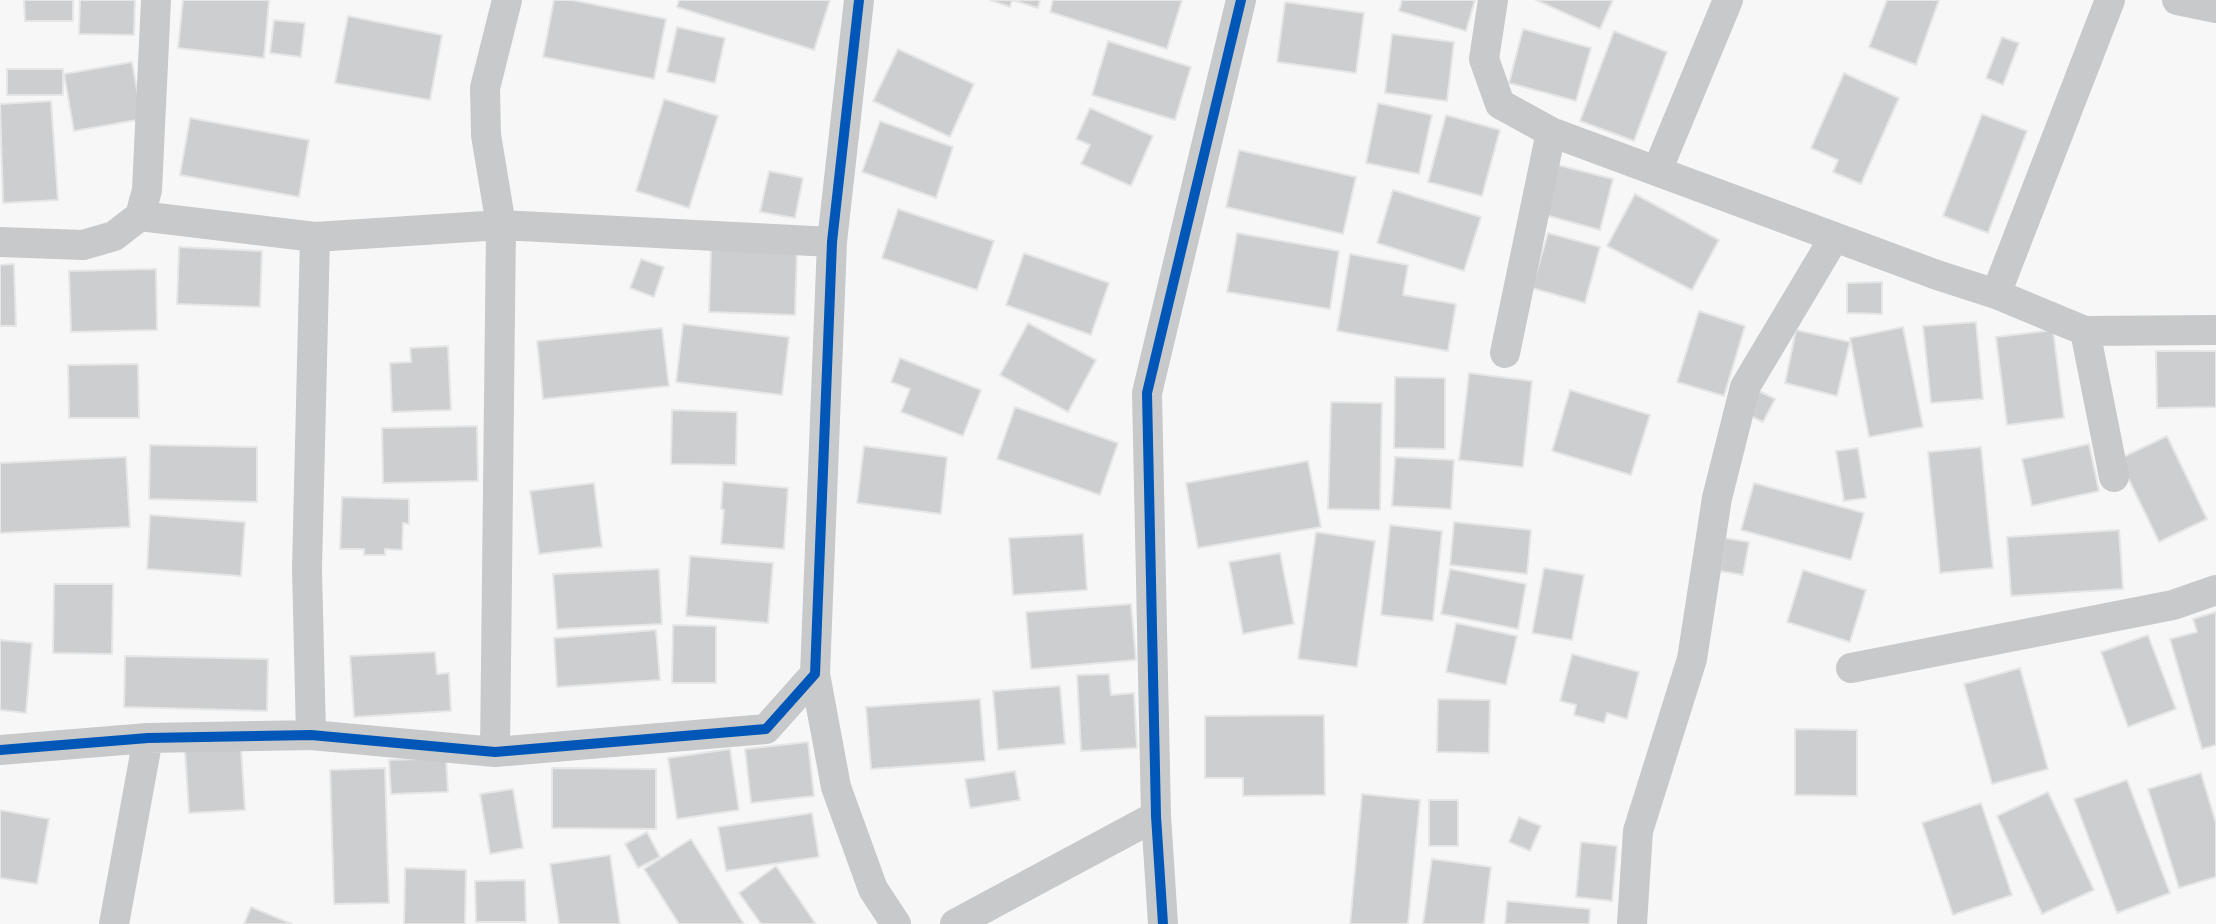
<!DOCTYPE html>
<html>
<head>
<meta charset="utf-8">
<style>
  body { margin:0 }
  canvas { display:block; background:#f7f7f7 }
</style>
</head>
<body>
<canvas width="2216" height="924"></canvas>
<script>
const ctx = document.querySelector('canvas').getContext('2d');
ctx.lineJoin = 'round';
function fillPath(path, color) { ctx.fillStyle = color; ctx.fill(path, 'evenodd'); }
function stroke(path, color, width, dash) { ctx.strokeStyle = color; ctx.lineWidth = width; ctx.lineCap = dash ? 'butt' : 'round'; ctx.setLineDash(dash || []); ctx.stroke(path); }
const building = new Path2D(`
  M24,0H73V21H25Z
  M80,0H135L134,35L79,34Z
  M183,0H269L264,58L178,48Z
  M554,0H572L666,19L654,79L543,57Z
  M679,0H830L814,50L677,7Z
  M990,0H1040L1038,8L1012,0L1010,7Z
  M1053,0H1182L1167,49L1050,12Z
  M1402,0H1475L1466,31L1399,11Z
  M1536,0H1613L1600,29Z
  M1887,0H1939L1916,65L1869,47Z
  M1285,2L1364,13L1356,73L1277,62Z
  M348,16L442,35L430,100L335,83Z
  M274,20L305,23L301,57L270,53Z
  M677,27L725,38L715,83L667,72Z
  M1523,29L1591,48L1576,101L1509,83Z
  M1614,31L1667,52L1634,141L1580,121Z
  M1392,34L1454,42L1447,101L1385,93Z
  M2002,37L2019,43L2003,85L1986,78Z
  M1108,41L1191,67L1175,120L1092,95Z
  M898,49L974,84L950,137L873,101Z
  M132,62L142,119L74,131L64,74Z
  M7,69H63V95H7Z
  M1844,73L1899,98L1861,184L1833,172L1838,160L1811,148Z
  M664,99L718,116L689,208L636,191Z
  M51,101L58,200L3,203L0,104Z
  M1378,103L1432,115L1419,174L1366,163Z
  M1090,108L1153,136L1131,186L1081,164L1090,145L1076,139Z
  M1982,114L2027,131L1988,233L1943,216Z
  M1446,115L1500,130L1482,196L1428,182Z
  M190,118L309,140L299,197L180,175Z
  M880,121L953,147L936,198L862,172Z
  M1239,150L1356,177L1343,234L1226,207Z
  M1558,165L1613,179L1600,230L1545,215Z
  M769,171L803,178L795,218L760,212Z
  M1393,190L1481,217L1464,271L1377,243Z
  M1635,194L1719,240L1692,290L1607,246Z
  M898,209L994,241L977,290L882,258Z
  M1237,233L1339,251L1330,309L1227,292Z
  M1548,233L1600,247L1585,303L1532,288Z
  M179,247L262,251L260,307L177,304Z
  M711,248L797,251L795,315L709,312Z
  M1024,253L1109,283L1091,335L1006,305Z
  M1350,254L1408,265L1403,295L1456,304L1448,351L1337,331Z
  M641,259L664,267L654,297L630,288Z
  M14,264L16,326H0V265Z
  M156,269L157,330L71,332L69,271Z
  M1882,282V314L1847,313V283Z
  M1699,311L1745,326L1724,396L1677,382Z
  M1976,322L1983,399L1931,403L1923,326Z
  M1028,323L1096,360L1068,412L1000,375Z
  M683,324L789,337L782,395L676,382Z
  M1903,327L1923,427L1869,437L1850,338Z
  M662,328L669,386L543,399L537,341Z
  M1796,330L1850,342L1837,396L1785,383Z
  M2053,330L2064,418L2007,425L1996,337Z
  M448,346L451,410L392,412L390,363L411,362L410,348Z
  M2156,351H2216V407L2157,408Z
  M900,358L981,390L963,436L901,412L910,389L891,382Z
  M138,364L139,418H69L68,365Z
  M1469,373L1532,381L1523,467L1459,460Z
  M1395,377L1445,378V449L1394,448Z
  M1570,390L1650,415L1631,475L1552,451Z
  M1759,391L1775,399L1763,422L1747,414Z
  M1331,402L1382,403L1380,510L1328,509Z
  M1015,407L1118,443L1100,495L997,459Z
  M672,410L737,412L736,465L671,464Z
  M477,426L478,481L383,483L382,428Z
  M2167,436L2207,519L2159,542L2119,459Z
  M2089,444L2099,491L2032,506L2022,459Z
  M150,445L257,447V502L149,499Z
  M864,446L947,457L941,514L857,503Z
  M1981,447L1993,568L1940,573L1928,452Z
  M1858,448L1866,498L1844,501L1836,451Z
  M126,457L130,527L0,533V463Z
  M1395,457L1454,460L1451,509L1392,506Z
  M1308,461L1321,527L1198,548L1186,483Z
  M723,482L788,488L784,549L721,544L724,510L721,509Z
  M594,483L602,547L539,554L530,491Z
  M1754,483L1864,513L1851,560L1741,530Z
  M342,497L409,499V524L403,523L402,550L385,549V555H364V549H340Z
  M150,515L245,522L241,576L147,569Z
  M1454,522L1531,530L1527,574L1450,565Z
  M1390,525L1442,531L1433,621L1381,615Z
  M2119,530L2123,589L2011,596L2007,537Z
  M1316,532L1375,541L1357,667L1298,659Z
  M1083,534L1087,590L1013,595L1009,538Z
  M1725,538L1749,542L1743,575L1720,571Z
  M1280,553L1294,624L1243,634L1229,562Z
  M690,556L773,563L768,623L686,616Z
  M1544,568L1584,575L1572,640L1532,633Z
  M659,569L662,624L557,629L553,574Z
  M1450,569L1526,584L1518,629L1441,614Z
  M1803,570L1866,590L1850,642L1787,622Z
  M54,584H113L112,654L53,653Z
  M1131,604L1136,660L1031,669L1026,612Z
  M2216,612V745L2202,749L2170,639L2197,632L2193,619Z
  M1456,623L1517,636L1506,685L1446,672Z
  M673,625L716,626V683H672Z
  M656,630L660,680L557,687L554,638Z
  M2148,635L2176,709L2128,727L2101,652Z
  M0,640L32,643L26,713L0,710Z
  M435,652L437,674L449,673L451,711L354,717L350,656Z
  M1572,654L1639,672L1627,719L1607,713L1604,723L1574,715L1576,705L1560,701Z
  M125,656L268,659L267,711L124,707Z
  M2020,668L2048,769L1992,784L1964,684Z
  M1109,674L1111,695L1134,693L1137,748L1081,751L1077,675Z
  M1060,686L1065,744L998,750L993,691Z
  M980,699L985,761L871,769L866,707Z
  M1438,699L1490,700L1489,753L1437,752Z
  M1324,715L1325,795L1243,796V778H1205V716Z
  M1795,729L1857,730V796L1795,795Z
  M808,742L814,796L751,803L745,749Z
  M241,748L245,810L189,813L185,751Z
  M730,749L739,810L677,819L668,758Z
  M446,758L448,792L391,794L389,760Z
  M385,768L389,903L334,904L330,770Z
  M552,768L656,769V829L552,828Z
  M1015,771L1020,800L970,808L965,779Z
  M2201,773L2216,823V877L2179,888L2148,789Z
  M2127,780L2170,893L2117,913L2074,799Z
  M513,789L523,848L490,854L480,794Z
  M2048,792L2094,890L2042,914L1997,816Z
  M1362,794L1420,800L1408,924H1350Z
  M1429,800H1458V846H1429Z
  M1981,803L2012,895L1953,915L1922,823Z
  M0,810L49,819L37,884L0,878Z
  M812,813L819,857L726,871L718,827Z
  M1519,817L1541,826L1530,851L1509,842Z
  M647,832L660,857L638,868L625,844Z
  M691,839L744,924H679L644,869Z
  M1581,842L1617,846L1612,901L1576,897Z
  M610,855L620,924H559L550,864Z
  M1432,859L1491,867L1484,924H1423Z
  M776,866L816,924H761L739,893Z
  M405,868L466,870L465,924H404Z
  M525,880L526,922H476L475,881Z
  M1507,901L1590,909L1589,924H1505Z
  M251,907L292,924H244Z`);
fillPath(building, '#cccecf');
stroke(building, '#e6e6e6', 2);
stroke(new Path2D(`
  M1493,0L1484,59L1500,104L1551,132L1937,275L1996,294L2085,331L2216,330
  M2177,0L2216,8
  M1657,171L1728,0
  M140,216L315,237L501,225L832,242
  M0,242L83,245L114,236L140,216L147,190L156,0
  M1996,294L2110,0
  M2085,331L2114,477
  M1505,353L1551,132
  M1851,668L2173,605L2216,590
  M815,674L836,787L873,889L896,924
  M311,735L307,569L315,237
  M0,750L148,738L311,735L495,752L766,729L815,674L832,242L859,0
  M495,752L501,225L486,135L485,88L507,0
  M114,924L148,738
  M955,924L1156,816
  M1163,924L1156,816L1147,393L1241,0
  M1632,924L1638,831L1692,659L1717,498L1745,387L1834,238`), '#c8c9ca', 30);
stroke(new Path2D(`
  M0,750L148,738L311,735L495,752L766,729L815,674L832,242L859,0
  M1163,924L1156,816L1147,393L1241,0`), '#0057b8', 10);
</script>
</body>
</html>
